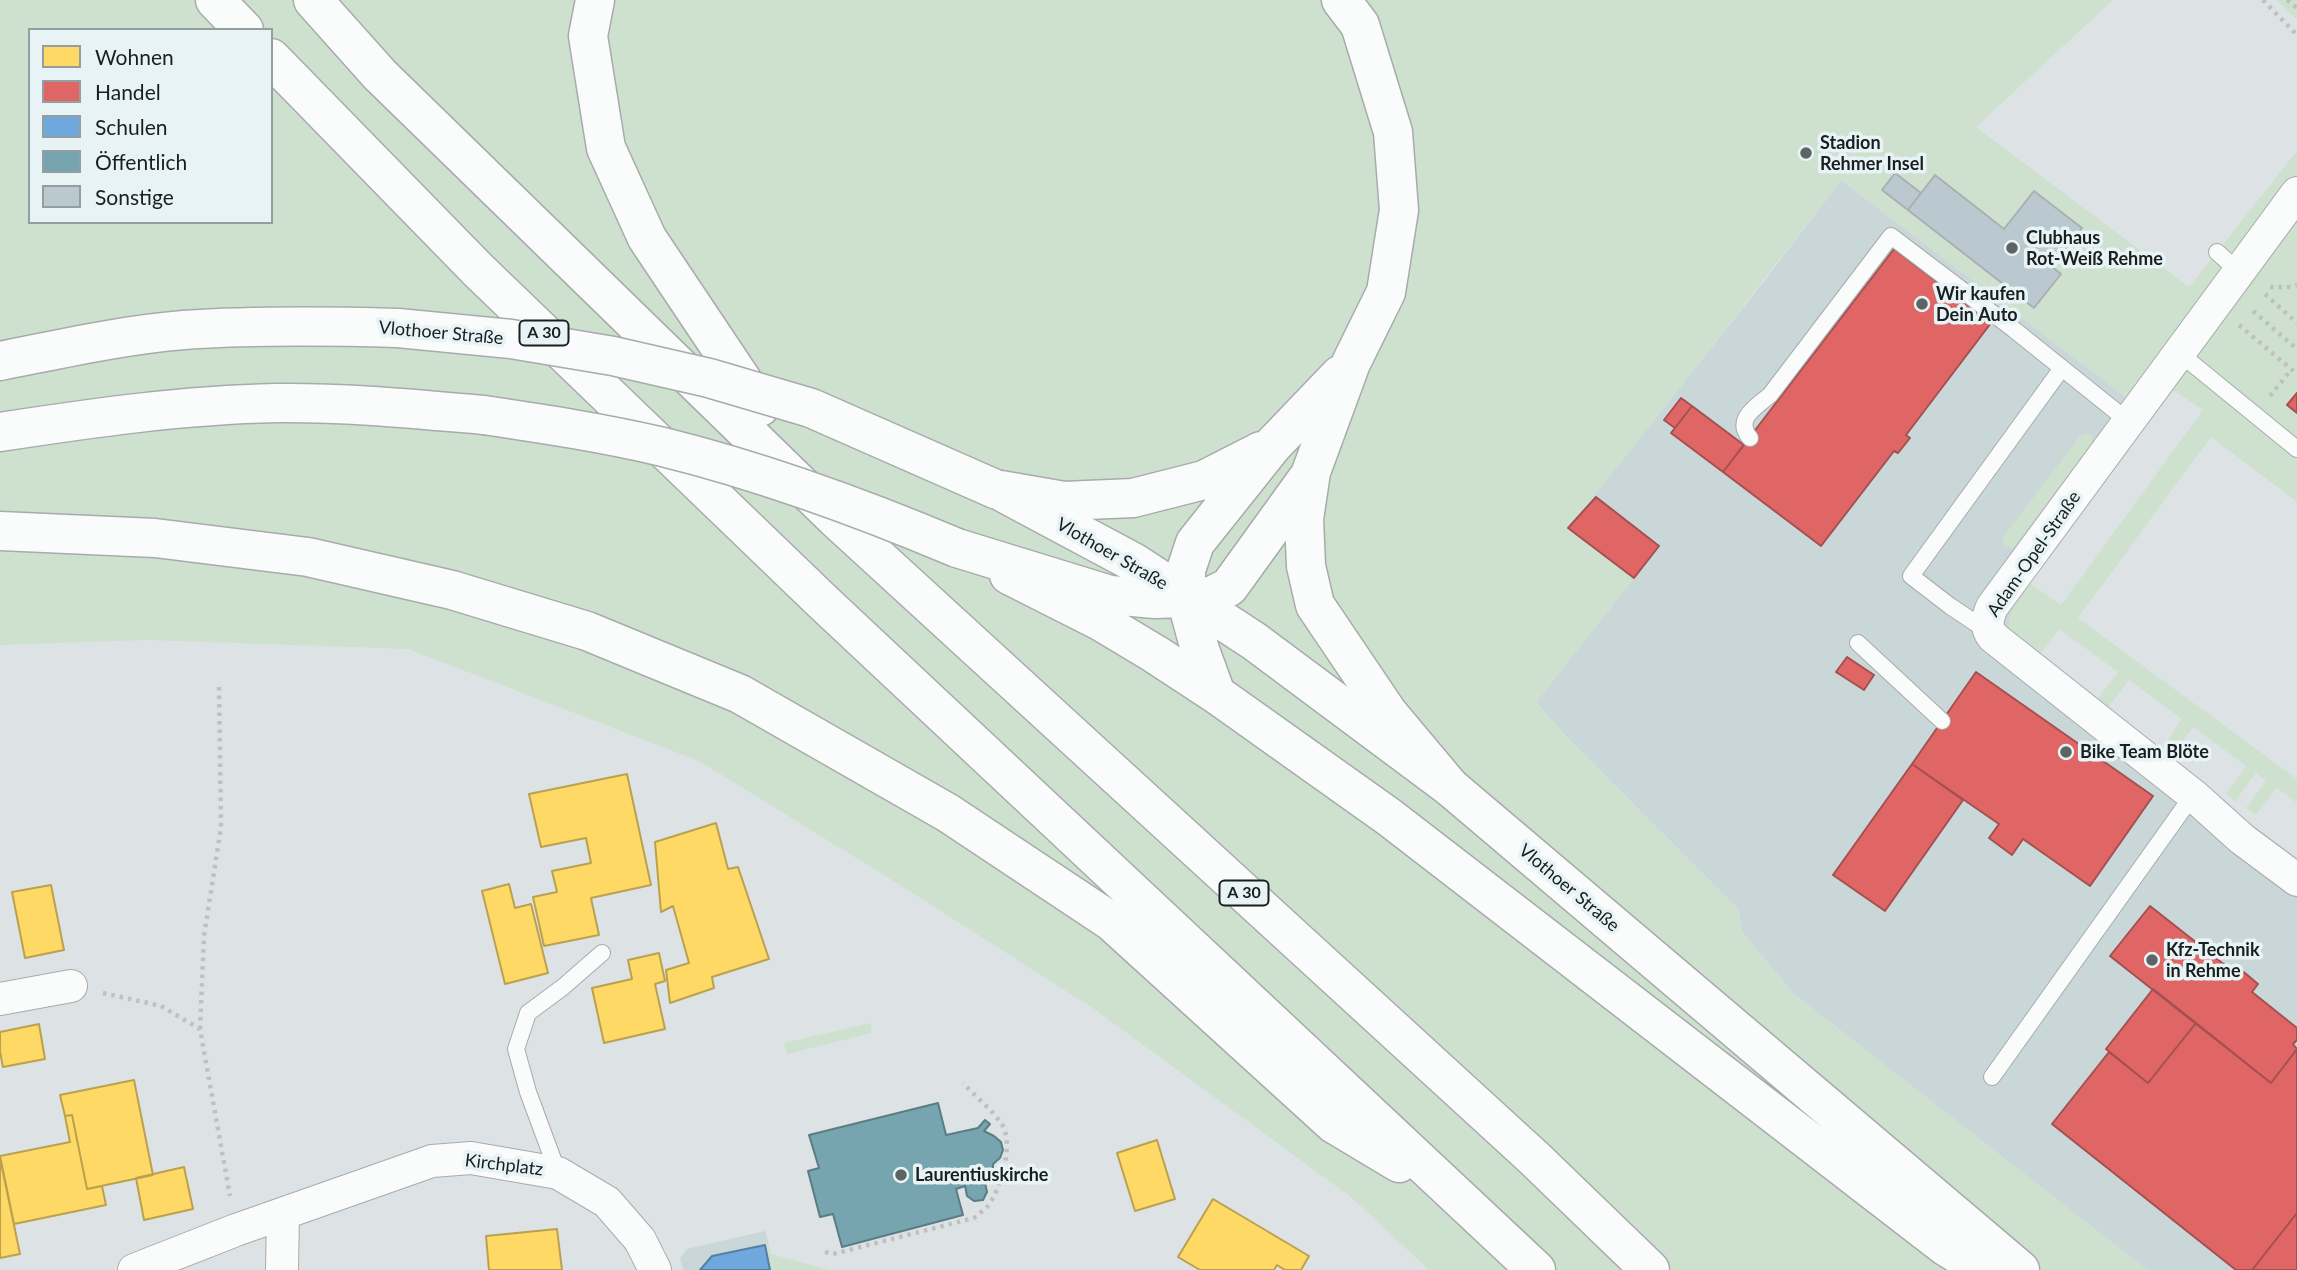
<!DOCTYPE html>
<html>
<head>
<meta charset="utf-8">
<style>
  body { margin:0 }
  #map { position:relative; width:2297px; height:1270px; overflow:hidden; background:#dde3e4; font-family:Lato,sans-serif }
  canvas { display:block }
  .legend { position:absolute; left:28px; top:28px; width:245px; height:196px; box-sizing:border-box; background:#e8f3f5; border:2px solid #959e9f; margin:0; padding:9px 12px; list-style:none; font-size:21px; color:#191e1e }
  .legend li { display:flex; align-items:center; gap:14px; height:35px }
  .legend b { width:35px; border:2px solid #959e9f }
</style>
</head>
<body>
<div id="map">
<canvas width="2297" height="1270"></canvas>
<ul class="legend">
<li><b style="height:19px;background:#ffd966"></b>Wohnen</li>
<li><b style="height:19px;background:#e06666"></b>Handel</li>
<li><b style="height:19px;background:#6fa8dc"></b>Schulen</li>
<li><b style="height:19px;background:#76a5af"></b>Öffentlich</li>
<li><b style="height:19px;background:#bac9d0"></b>Sonstige</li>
</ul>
</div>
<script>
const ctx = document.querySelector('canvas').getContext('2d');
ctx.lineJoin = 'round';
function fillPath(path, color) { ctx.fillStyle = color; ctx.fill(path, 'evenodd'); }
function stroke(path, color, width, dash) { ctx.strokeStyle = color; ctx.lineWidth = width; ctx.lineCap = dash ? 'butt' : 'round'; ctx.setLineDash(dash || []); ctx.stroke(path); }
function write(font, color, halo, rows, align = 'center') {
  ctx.font = font + ' Lato,sans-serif'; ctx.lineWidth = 7; ctx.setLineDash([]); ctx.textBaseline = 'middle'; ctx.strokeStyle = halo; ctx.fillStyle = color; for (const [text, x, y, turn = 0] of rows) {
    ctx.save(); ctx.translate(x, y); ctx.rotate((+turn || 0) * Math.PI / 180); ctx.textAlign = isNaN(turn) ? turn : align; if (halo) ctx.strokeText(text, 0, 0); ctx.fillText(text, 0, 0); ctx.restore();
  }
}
fillPath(new Path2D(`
  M1841,180L2127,398L2028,582L2033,663L2297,858V1270H2147L1794,994L1742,932L1738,909L1564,734L1536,702L1634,578L1568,528L1765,280Z
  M765,1231L769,1244L765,1245L770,1270H683L680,1258L687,1249Z`), '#cad7d9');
fillPath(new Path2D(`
  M0,0H2113L1976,127L2189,287L2297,151V502L2211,437L2078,618L2297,779V803L2277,788L2256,815L2246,808L2266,781L2256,773L2235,801L2226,794L2246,766L2193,727L2172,755L2162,748L2182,719L2129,680L2108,708L2097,700L2118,672L2059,629L2033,663C2027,657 2019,650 2014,643C2001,622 2016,599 2028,582L2061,605L2203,410L2170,388L2127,398L1841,180L1654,421L1568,528L1634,578L1536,702L1564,734L1738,909L1742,932L1794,994L2147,1270H1429L1351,1197L1094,1009L900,885L699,761L408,649L148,640L0,645ZM30,30H271V222H30Z
  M2276,0H2297V20Z
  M2087,433L2093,436L2091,444L2013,548L2006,547L2003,544L2004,536L2080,436Z
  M870,1023L872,1033L787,1054L784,1043Z
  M769,1244L771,1254L830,1270H770L765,1245Z`), '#cee1cf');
const homes = new Path2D(`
  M627,774L651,885L591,898L599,935L544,946L533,897L557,892L552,871L591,863L586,838L541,847L529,794Z
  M716,823L728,869L738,867L769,959L712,977L714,988L670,1003L666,970L689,963L673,906L661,912L655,842Z
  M509,884L515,908L531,904L548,973L505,984L482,891Z
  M51,885L64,950L25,958L12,892Z
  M659,953L665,981L655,984L665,1029L604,1043L592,988L632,979L628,960Z
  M39,1024L45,1059L3,1067L0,1052V1032Z
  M134,1080L153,1175L87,1189L72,1115L65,1116L60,1095Z
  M72,1115L87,1189L102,1186L106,1205L14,1224L0,1156L70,1142L65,1116Z
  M1157,1140L1175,1199L1135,1211L1117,1153Z
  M0,1158L20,1254L0,1258Z
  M184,1167L193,1209L144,1220L136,1178Z
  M1213,1199L1309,1256L1301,1270H1285L1277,1265L1274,1270H1200L1178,1257Z
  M557,1229L562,1270H489L486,1236Z`);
fillPath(homes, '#ffd966');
stroke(homes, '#baa150', 2);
const shops = new Path2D(`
  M1894,249L1991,323L1906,435L1910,438L1898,453L1894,451L1821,546L1723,472Z
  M2297,393V413L2287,405Z
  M1681,398L1692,406L1675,428L1664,420Z
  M1692,406L1744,445L1723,472L1671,433Z
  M1596,497L1659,546L1634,578L1568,528Z
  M1847,657L1874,675L1864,690L1836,672Z
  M1976,672L2153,796L2090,886L2023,839L2012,855L1989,838L1999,824L1912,764Z
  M1912,764L1963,800L1885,911L1833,875Z
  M2150,906L2235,973L2239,968L2258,984L2252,992L2297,1028V1040L2293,1044L2297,1049L2271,1083L2110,956Z
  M2153,989L2196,1023L2148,1083L2106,1049Z
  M2196,1023L2271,1083L2297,1049V1213L2252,1270H2236L2052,1124L2109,1052L2148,1083Z
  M2297,1213V1270H2252Z`);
fillPath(shops, '#e06666');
stroke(shops, '#a45050', 2);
const schools = new Path2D(`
  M765,1245L770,1270H700L712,1256Z`);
fillPath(schools, '#6fa8dc');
stroke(schools, '#557fa3', 2);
const public = new Path2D(`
  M938,1103L946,1135L978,1128L985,1120L990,1124L984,1131L994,1136L1001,1142L1003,1150L1000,1158L993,1164V1180L985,1183L987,1192L983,1200L974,1201L967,1196L965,1186L956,1189L963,1215L842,1247L833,1214L820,1217L808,1171L819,1168L809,1135Z`);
fillPath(public, '#76a5af');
stroke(public, '#5a7c84', 2);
const building = new Path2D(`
  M1895,173L1921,193L1908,210L1882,190Z
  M1935,175L2004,229L2034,191L2082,228L2052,267L2061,274L2034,308L1908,210Z`);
fillPath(building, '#bac9d0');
stroke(building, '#acafb1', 2);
const service = new Path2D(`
  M2217,252L2238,271
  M2178,352L2297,449
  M1750,438C1734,419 1756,407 1770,395L1891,236L2012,328L2128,421
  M1989,632L1950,606L1911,576L2062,368
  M1858,643L1942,721
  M1992,1077L2193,795
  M558,1173L528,1092L516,1049L528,1013L563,987L602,953`);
const minor = new Path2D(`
  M2297,193L1992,607C1987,619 1985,627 1993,637L2193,795L2242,839L2297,880
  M0,999L71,986
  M134,1270L236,1230L432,1161L471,1158L558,1173L607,1202L640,1240L655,1270
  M282,1270L283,1214`);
const secondary = new Path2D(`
  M0,361C61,349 122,335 184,330C256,325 326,326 398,328
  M0,432C92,418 183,405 276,403C345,402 415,409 484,415
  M1004,493L1133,562L1254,641L1450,787L2020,1270
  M1009,575L1100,621L1155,654L1216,694L1389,817L1945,1246L1984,1270`);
const motorway = new Path2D(`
  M215,0L244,30
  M313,0L380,75L836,519L1534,1158L1650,1270
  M595,0L588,36L606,148L647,238L760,407
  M1341,0L1360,25L1393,132L1399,210L1386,292L1351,363L1311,472L1304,519L1306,566L1315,605L1388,713L1450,787
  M271,58L478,270L823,602L1536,1270
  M995,489L1064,501L1133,498L1204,480L1261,451
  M0,531L155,538L308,557L452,590L587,631L740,694L948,813L1112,922L1334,1124L1399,1163
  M957,548L1110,595L1155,599L1186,598L1211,596L1229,587L1307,479
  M1216,694L1200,650L1186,598V570L1195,543L1273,445L1340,375`);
stroke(service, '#a7abac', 18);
stroke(minor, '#a7abac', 34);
stroke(secondary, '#a7abac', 41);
stroke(motorway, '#a7abac', 41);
stroke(new Path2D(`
  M2263,0L2297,35
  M2287,0L2297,8
  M2270,287H2291L2297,285
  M2265,294L2297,323
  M2253,311L2297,349
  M2239,325L2297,374
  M2270,396L2291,370
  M103,993L161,1006L200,1029L230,1196
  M200,1029L204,936L221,827L219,683
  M825,1252L833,1254L974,1218C978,1214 983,1211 987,1207C1001,1190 1015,1142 1001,1123C991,1109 975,1096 963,1083`), '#bfc1c1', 4.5, [3.5, 5]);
stroke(service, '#fafbfb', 16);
stroke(minor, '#fafbfb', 32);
stroke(secondary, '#fafbfb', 38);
stroke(motorway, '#fafbfb', 38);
const secondaryBridge = new Path2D(`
  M398,328L511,339L613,356L709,378L811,408L995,489
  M484,415C544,424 604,433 663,447C764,472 862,508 957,548`);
stroke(secondaryBridge, '#a7abac', 41, []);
stroke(secondaryBridge, '#fafbfb', 38);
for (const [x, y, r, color] of [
  [1806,153,7,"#5e6363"],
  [2012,248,7,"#5e6363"],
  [1922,304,7,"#5e6363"],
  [2066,752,7,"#5e6363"],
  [2152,960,7,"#5e6363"],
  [901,1175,7,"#5e6363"]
]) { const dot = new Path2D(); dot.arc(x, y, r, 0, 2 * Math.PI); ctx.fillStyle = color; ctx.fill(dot); stroke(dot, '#e8f3f5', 2.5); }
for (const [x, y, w] of [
  [544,333,49],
  [1244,893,49]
]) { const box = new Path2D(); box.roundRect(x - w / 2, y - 12.5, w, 25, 5); ctx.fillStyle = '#e8f3f5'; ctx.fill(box); stroke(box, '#191e1e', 2); }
write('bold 16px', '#191e1e', null, [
  ["A 30",544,333],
  ["A 30",1244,893]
]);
write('bold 18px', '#191e1e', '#e8f3f5', [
  ["Stadion",1820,143],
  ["Rehmer Insel",1820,164],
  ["Clubhaus",2026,238],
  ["Rot-Weiß Rehme",2026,259],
  ["Wir kaufen",1936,294],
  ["Dein Auto",1936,315],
  ["Bike Team Blöte",2080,752],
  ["Kfz-Technik",2166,950],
  ["in Rehme",2166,971],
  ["Laurentiuskirche",915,1175]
], 'left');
write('18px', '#191e1e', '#e8f3f5', [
  ["Vlothoer Straße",441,333,5],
  ["Vlothoer Straße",1112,554,30],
  ["Adam-Opel-Straße",2034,554,-55],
  ["Vlothoer Straße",1569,888,40],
  ["Kirchplatz",504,1165,7]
]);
</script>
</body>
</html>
